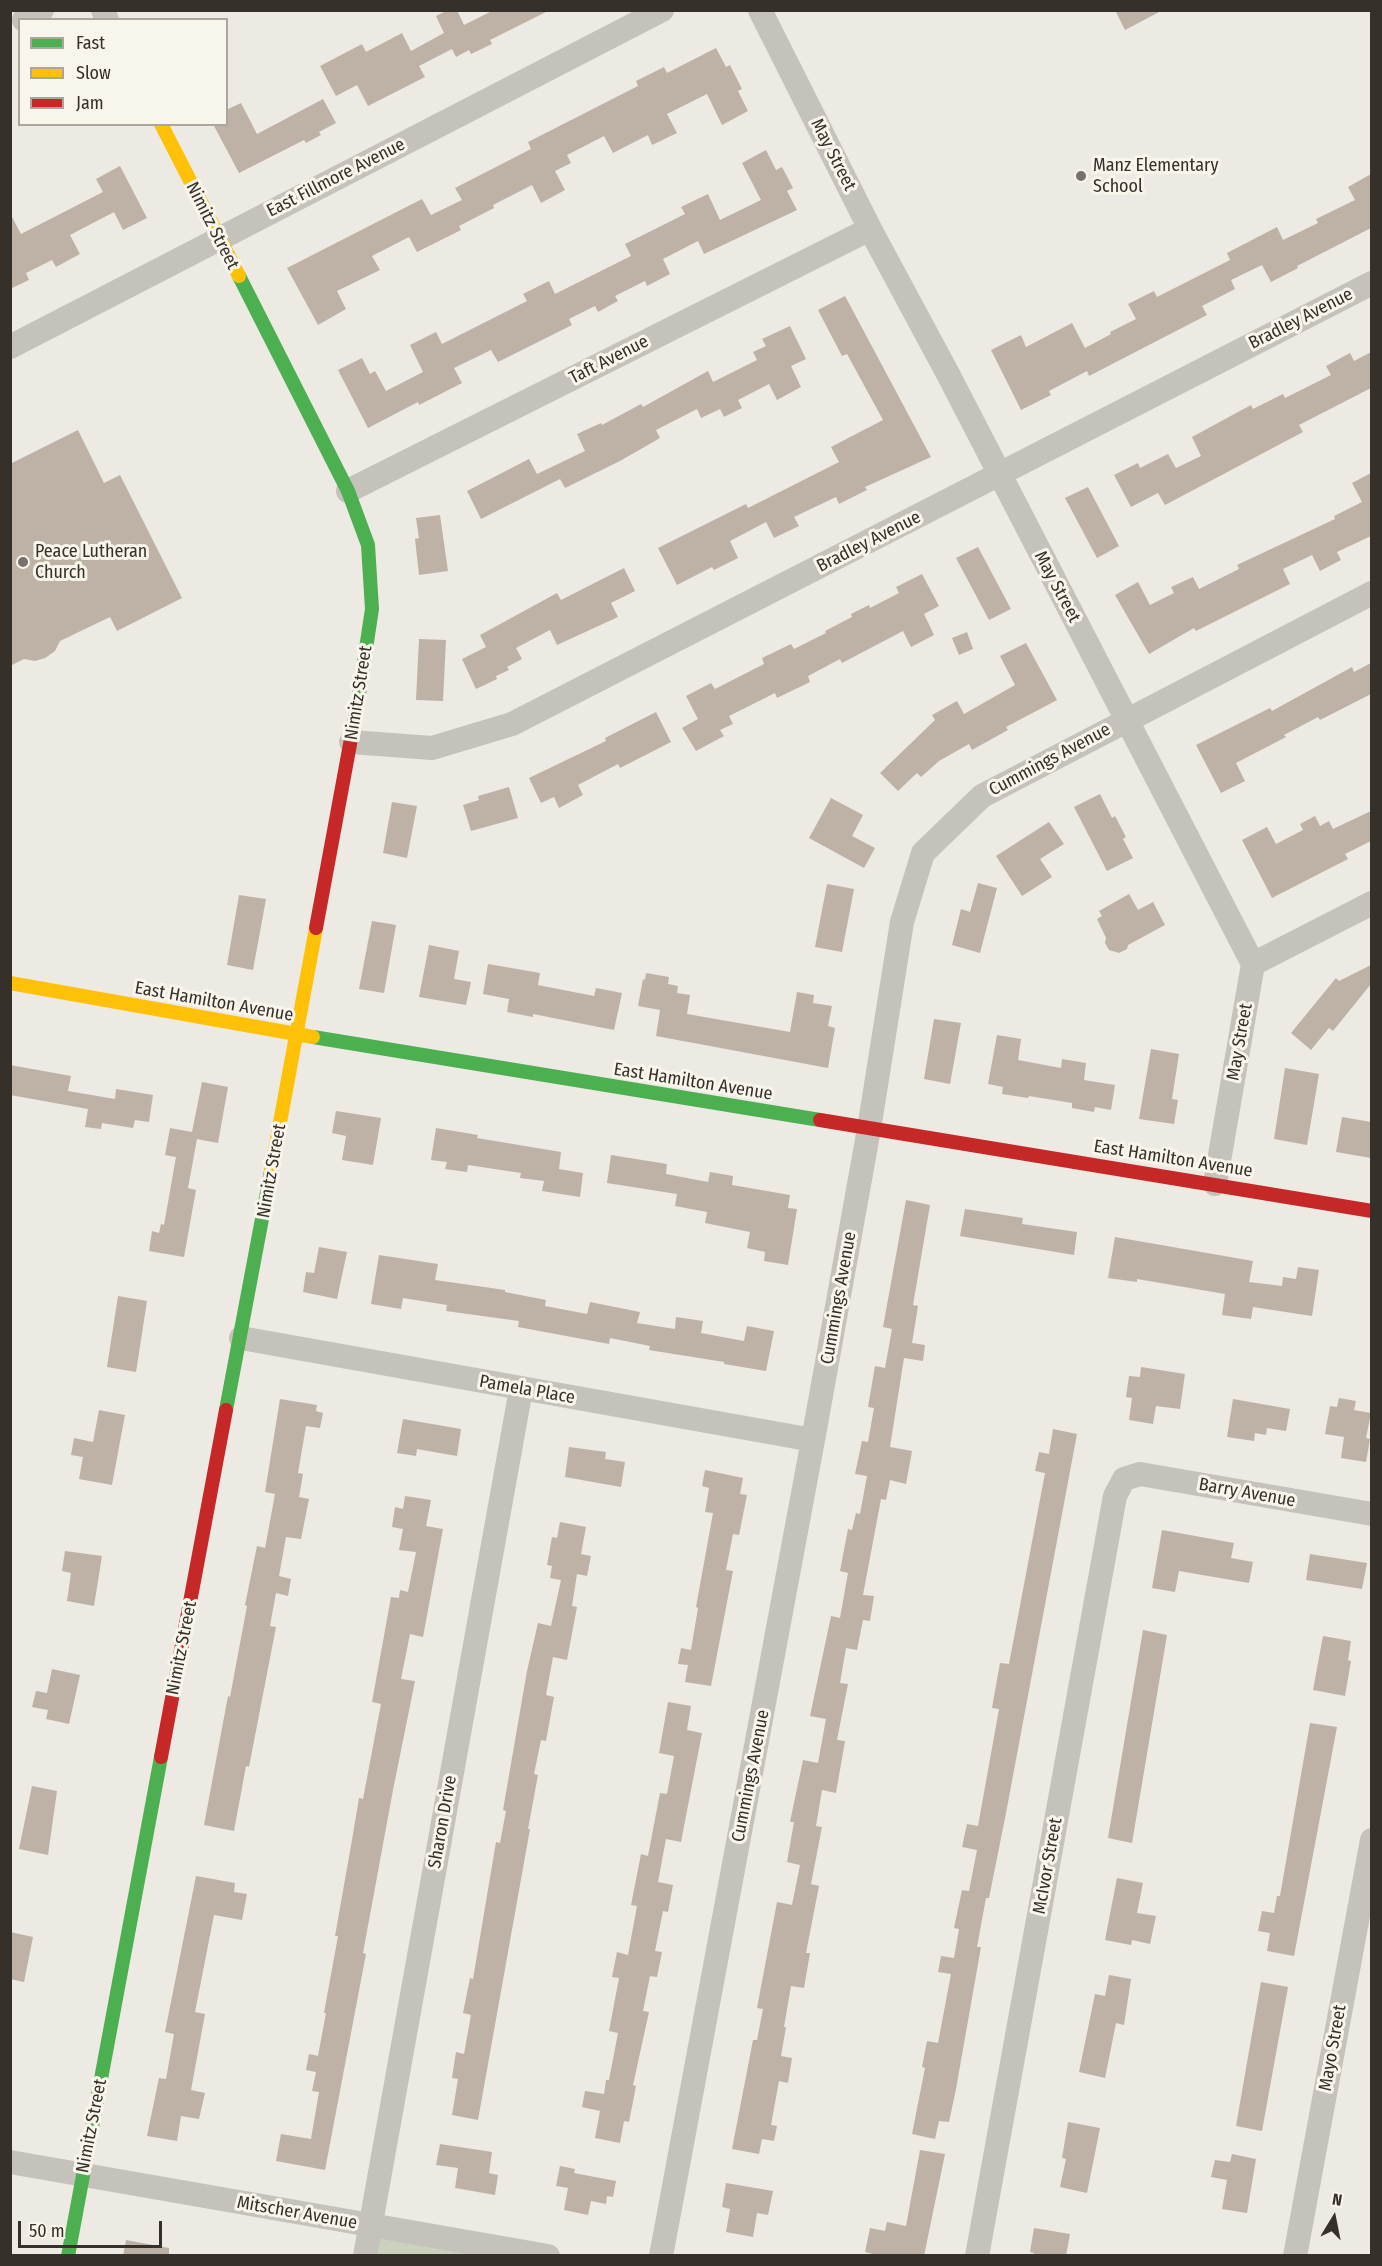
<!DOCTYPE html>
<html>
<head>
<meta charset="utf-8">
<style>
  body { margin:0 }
  #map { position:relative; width:1382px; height:2266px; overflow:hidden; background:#eceae3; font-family:"Fira Sans Condensed",sans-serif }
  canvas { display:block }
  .frame { position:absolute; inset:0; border:12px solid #36302a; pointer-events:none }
  .legend { position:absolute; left:18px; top:18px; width:210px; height:108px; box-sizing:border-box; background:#f8f5eb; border:2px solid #aaa69e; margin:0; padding:8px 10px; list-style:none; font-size:18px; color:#36302a }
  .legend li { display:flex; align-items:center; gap:12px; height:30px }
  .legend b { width:30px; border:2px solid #aaa69e }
  .north { position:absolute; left:1304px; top:2188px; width:60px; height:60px; -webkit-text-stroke:4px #f8f5eb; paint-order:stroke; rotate:10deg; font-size:16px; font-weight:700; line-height:24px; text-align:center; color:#36302a }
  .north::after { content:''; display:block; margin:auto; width:21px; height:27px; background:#36302a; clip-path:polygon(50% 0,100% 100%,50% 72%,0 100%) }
  .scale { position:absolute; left:18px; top:2221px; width:144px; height:27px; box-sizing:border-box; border:3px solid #36302a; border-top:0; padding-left:8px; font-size:18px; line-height:21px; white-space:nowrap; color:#36302a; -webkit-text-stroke:4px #f8f5eb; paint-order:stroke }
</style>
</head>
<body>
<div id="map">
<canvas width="1382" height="2266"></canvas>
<div class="frame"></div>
<ul class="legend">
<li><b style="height:8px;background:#4caf50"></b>Fast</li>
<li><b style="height:8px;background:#ffc107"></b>Slow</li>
<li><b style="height:8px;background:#c62828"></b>Jam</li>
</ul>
<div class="north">N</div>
<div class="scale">50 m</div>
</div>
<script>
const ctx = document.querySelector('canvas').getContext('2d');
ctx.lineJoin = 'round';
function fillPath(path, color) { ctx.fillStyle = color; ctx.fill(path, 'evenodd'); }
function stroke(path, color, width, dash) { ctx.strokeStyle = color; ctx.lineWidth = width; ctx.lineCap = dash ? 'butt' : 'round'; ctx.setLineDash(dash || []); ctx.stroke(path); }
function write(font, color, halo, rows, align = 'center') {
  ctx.font = font + ' "Fira Sans Condensed",sans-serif'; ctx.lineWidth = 6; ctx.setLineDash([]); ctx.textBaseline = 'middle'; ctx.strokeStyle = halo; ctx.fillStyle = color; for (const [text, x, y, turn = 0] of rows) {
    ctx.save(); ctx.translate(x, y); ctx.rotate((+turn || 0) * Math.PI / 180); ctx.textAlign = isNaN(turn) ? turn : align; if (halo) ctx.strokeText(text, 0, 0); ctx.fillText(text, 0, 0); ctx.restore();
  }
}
fillPath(new Path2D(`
  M371,2226L548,2256H365Z`), '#cad2be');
fillPath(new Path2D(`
  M448,10H457L464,25L494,10H550L490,40L492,44L471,54L469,50L456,57L452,49L419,66L425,77L368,106L357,85L336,96L320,66L362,44L366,52L402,33L411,51L444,33L436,16Z
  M1115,10H1163L1125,30Z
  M716,48L726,67L730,65L742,89L738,91L748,111L722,125L707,94L667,114L677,133L652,145L648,135L613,153L604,136L567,155L571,163L555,171L565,190L541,203L532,185L493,205L494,208L459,226L461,230L417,252L409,237L372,256L380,270L337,291L346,309L318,325L287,268L422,199L431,215L462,200L455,188L531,149L528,142L638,86L636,81L664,67L667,73Z
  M323,99L336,123L319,132L321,135L306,143L304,140L239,173L213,124H226V110L241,103L257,134Z
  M766,150L776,170L782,167L793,188L787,191L797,210L704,254L698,241L663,259L670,274L647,286L645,281L615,296L618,301L598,312L595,306L569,319L572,325L498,362L491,350L454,368L462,383L419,405L418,402L368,428L338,370L362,358L370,374L375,371L386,391L423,372L410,345L436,332L442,344L527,301L523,294L549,281L555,294L631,256L625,244L685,214L681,207L708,194L720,220L761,200L742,163Z
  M120,166L147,218L123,230L114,212L70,235L80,254L56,267L52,260L26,273L29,280L10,289V213L21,234L103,192L96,179Z
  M1371,174V229V228L1297,266L1298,268L1271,282L1262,265L1231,280L1235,289L1202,306L1207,315L1089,376L1087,371L1049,391L1051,395L1021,410L991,350L1021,335L1026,347L1072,323L1085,348L1111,334L1110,332L1136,319L1128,304L1154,291L1157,297L1230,260L1227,253L1277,227L1283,240L1318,223L1316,219L1355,200L1348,187Z
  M845,296L931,457L865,487L867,490L839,504L836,497L794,517L799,526L774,538L766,522L730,541L738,558L714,570L712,567L677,585L658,548L746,504L748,508L839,462L831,447L883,420L847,354L842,356L818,310Z
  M790,326L806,359L791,366L801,387L777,400L769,384L738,400L742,408L724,417L720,409L701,418L697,409L656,430L660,438L620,461L565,488L560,479L481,519L467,491L529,459L537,474L585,451L577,434L601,423L602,425L641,404L643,407L708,371L713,382L757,360L753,352L766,346L762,339Z
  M1371,352V388L1299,425L1303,432L1165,505L1158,493L1131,507L1114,475L1138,463L1140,468L1168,454L1176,468L1201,456L1192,437L1251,405L1253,409L1283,394L1285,398L1331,375L1326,366L1350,353L1354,361Z
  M78,430L104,483L120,475L182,598L117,631L110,617L60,641L55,651L45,658L35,661L24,659L10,666V464Z
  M1371,473V536L1337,552L1341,560L1320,571L1312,555L1283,569L1290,584L1196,631L1194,628L1149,654L1115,595L1138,582L1150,605L1174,593L1171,587L1193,577L1199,589L1239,569L1237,565L1335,519L1334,516L1362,502L1352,483Z
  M1088,487L1119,546L1097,558L1065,498Z
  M440,515L448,571L419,575L415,539L419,538L416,518Z
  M978,547L1011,609L989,620L956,558Z
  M624,568L635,591L611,603L618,617L557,645L550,630L516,648L522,659L507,667L509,670L496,676L497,679L476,689L462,659L486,647L480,635L557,593L561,600Z
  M922,574L939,606L924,614L934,635L911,647L903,631L842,663L840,659L808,676L810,682L777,698L775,693L729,716L733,724L720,730L724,736L696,751L682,728L698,719L686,696L711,683L715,689L764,664L762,658L791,644L794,649L826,633L825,631L852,617L851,614L869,605L870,608L899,593L896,587Z
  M967,632L973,649L959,655L952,638Z
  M419,639L446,640L443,701L416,700Z
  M1026,643L1057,700L1006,727L1008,730L972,750L969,744L939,761L921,777L917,773L898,791L880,773L935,720L932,715L957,701L964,714L1015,685L1000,656Z
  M1371,663V694L1320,720L1318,717L1284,735L1286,737L1236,763L1245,781L1221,793L1196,745L1270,708L1272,711L1352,667L1354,672Z
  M656,712L671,742L620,768L618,764L578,785L583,795L559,808L554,797L541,803L529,778L606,741L605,738Z
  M509,787L518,818L471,831L463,805L479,800L478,796Z
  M1100,794L1112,818L1115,816L1126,837L1123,839L1133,858L1107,871L1074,807Z
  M831,798L863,815L852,836L875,848L864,868L809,838Z
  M392,802L417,806L407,858L383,853Z
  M1371,811V841L1345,854L1348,859L1272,898L1242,840L1267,827L1276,844L1303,830L1300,824L1315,816L1320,826L1329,821L1333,829Z
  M1049,822L1064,844L1040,859L1052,877L1022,896L996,856Z
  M978,883L997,888L980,953L952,945L961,909L970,912Z
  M827,884L854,889L842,952L815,947Z
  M1129,894L1138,910L1153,902L1165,925L1128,945L1127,949L1119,953L1109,950L1105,943L1106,938L1097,919L1102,916L1099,911Z
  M239,895L266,899L253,970L227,965Z
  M372,921L396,925L384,993L359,989Z
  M429,945L459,951L454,979L471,982L466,1005L419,997Z
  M488,964L540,973L538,985L594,996L596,988L622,993L614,1030L533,1014V1017L507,1012L509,999L483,994Z
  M1371,965V984L1333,1031L1329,1028L1311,1050L1291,1033L1336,978L1339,981Z
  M646,973L669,977L668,984L678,986L677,993L690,995L687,1014L790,1032L797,992L814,995L813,1003L832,1006L828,1026L835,1028L828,1068L656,1036L660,1010L638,1006L643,979L645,980Z
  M934,1019L961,1023L950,1084L924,1079Z
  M997,1035L1021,1039L1018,1060L1061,1068L1062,1059L1086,1063L1084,1080L1115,1085L1111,1110L1095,1107L1094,1112L1072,1108V1103L1029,1096L1028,1098L1002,1094L1003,1087L988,1084Z
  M1151,1049L1179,1054L1172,1099L1178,1100L1174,1124L1139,1119Z
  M10,1065L71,1076L68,1091L115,1099L116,1089L153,1095L149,1122L135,1120L133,1128L102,1123L101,1129L85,1127L88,1109L10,1095Z
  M1285,1068L1319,1074L1307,1145L1274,1139Z
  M202,1082L228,1087L218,1143L197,1139L188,1188L196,1190L184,1257L149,1251L152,1231L159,1233L161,1224L164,1225L176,1157L165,1155L170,1128L192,1132Z
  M336,1111L381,1118L373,1165L342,1160L346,1136L332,1133Z
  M1342,1117L1371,1122V1158L1336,1152Z
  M436,1128L478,1135L477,1138L561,1152L559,1169L583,1173L580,1197L542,1191L544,1181L520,1178L521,1173L468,1165L467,1172L445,1169L447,1162L431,1160Z
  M611,1155L667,1164L666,1174L708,1182L710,1172L733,1176L732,1185L790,1195L788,1208L797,1209L788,1265L764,1261L765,1252L747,1248L750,1232L705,1223L707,1212L675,1206L677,1194L607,1183Z
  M906,1200L930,1205L913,1305L918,1306L912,1343L925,1345L923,1361L904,1358L890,1447L912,1451L906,1484L890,1480L886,1500L881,1499L863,1595L874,1596L870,1621L863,1620L857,1650L846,1648L840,1683L848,1684L837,1740L845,1741L836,1793L822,1790L816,1826L822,1827L811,1884L819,1886L806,1953H810L804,1988L791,1986L784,2027H786L781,2056L792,2058L788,2083L779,2081L771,2125L777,2126L774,2141L762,2139L759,2154L732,2149L753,2040H757L763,2009L757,2008L777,1902L792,1905L800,1865L787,1862L794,1822H790L803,1760L818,1763L826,1719L810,1716L831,1616L840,1618L848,1573L840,1571L848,1529L852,1530L856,1513L860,1514L867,1476L855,1474L862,1441L868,1442L874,1408L868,1407L875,1366L885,1368L892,1329L883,1327Z
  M965,1209L1023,1218L1022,1224L1077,1232L1074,1255L960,1236Z
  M1115,1237L1253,1261L1249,1282L1282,1286L1283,1277L1296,1279L1298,1267L1319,1270L1312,1316L1253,1307L1251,1319L1222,1315L1225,1294L1137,1279V1282L1108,1278Z
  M319,1247L347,1252L337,1299L303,1292L306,1272L314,1273Z
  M379,1255L438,1264L435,1280L505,1290V1292L546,1300L545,1306L587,1314L590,1302L640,1312L637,1323L675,1329L676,1317L703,1321L701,1333L744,1341L747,1326L774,1331L766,1371L724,1364V1362L649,1350L650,1346L610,1338L609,1344L518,1327L519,1321L446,1311L447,1305L403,1298L401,1309L371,1304Z
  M118,1296L147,1301L136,1372L107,1367Z
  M1141,1367L1185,1374L1180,1409L1156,1406L1153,1424L1129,1420L1132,1398L1126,1397L1129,1376L1140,1377Z
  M1339,1398L1356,1401L1354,1410L1371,1413L1366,1438L1370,1439L1366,1462L1341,1458L1344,1437L1325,1434L1330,1406L1337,1407Z
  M280,1399L317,1405L316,1411L323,1413L320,1428L306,1426L298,1473L303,1474L299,1497L309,1499L301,1539L286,1537L279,1576L291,1579L288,1596L276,1593L270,1626L276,1627L249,1767L246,1766L234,1831L204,1825L228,1696L230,1697L247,1606L245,1605L257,1546L265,1548L275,1494L265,1492Z
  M1233,1399L1290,1409L1286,1431L1267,1428L1266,1435L1255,1433L1254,1441L1227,1437Z
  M99,1410L125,1415L112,1485L79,1479L83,1457L71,1455L74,1438L93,1442Z
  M403,1419L461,1429L457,1456L417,1449L416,1456L397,1453Z
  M1053,1429L1077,1434L1006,1813L989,1898H986L977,1947H981L956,2089L949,2122L939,2121L935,2139L912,2134L925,2068L922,2067L927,2041L938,2043L951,1974L938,1972L941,1956L954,1958L959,1929L954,1928L962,1890L969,1891L977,1850L962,1847L967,1824L978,1826L999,1709L992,1708L1000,1663L1009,1664L1045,1473L1035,1471L1039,1452L1049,1454Z
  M569,1447L606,1452L605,1459L625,1462L621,1487L565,1477Z
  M705,1470L743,1478L740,1494L747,1495L739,1535L733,1534L726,1570L733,1571L711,1686L685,1682L688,1665L678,1664L681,1648L691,1650L698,1608L696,1607L713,1513L705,1512L709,1488L702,1486Z
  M405,1496L431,1500L426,1526L443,1529L423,1637L410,1634L401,1679L415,1681L393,1790L363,1953L366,1954L325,2170L276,2161L281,2134L311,2139L319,2092L312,2091L316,2072L306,2070L309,2054L318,2056L326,2013H324L338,1936H335L352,1840L359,1798L363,1799L381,1704L372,1702L391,1597L399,1598L400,1590L408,1592L416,1552L399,1550L403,1529L392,1527L395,1507L403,1509Z
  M560,1522L586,1527L581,1554L591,1556L587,1576L577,1574L572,1606L577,1607L567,1660L553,1657L546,1695L554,1697L546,1741L541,1740L534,1774L538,1775L528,1829H530L478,2120L452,2115L458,2079L452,2078L456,2052L464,2054L471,2015L463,2013L470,1978L473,1979L496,1842L500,1843L506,1811L503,1810L527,1671L538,1623L551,1626L561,1580L550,1578L552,1566L547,1565L552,1537L557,1538Z
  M1162,1530L1234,1543L1231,1558L1253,1562L1249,1583L1179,1571L1175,1592L1152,1588Z
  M65,1551L102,1556L94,1606L67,1601L71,1573L62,1571Z
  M1310,1554L1367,1563L1362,1589L1306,1580Z
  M1143,1630L1167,1635L1132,1843L1108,1838Z
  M1323,1636L1351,1641L1348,1660L1351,1661L1345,1696L1313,1690Z
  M52,1669L80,1675L69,1724L46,1719L48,1710L32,1707L36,1691L47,1693Z
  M668,1702L691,1706L687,1730L702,1733L681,1842L666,1839L658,1882L673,1885L668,1912L663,1911L655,1951L662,1952L657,1977L650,1976L643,2011L649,2012L633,2085L636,2086L629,2122L624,2121L620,2143L595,2138L600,2111L582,2107L585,2091L604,2094L606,2080H609L618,2033L609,2031L619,1978L612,1977L617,1952L628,1955L637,1906L631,1905L641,1854L648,1856L660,1793L667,1794L674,1756L659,1753Z
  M1310,1723L1337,1727L1294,1956L1267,1951L1270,1933L1258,1931L1262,1911L1274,1913L1277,1896H1280Z
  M32,1786L57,1791L48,1855L19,1849Z
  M196,1876L235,1883L234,1892L247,1894L242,1920L214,1915L195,2012L205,2014L191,2090L205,2093L199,2119L181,2116L177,2141L147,2136L159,2078L166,2079L174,2034L165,2032Z
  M1117,1878L1143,1883L1137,1913L1156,1916L1150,1944L1132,1940L1131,1945L1105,1940Z
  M10,1932L33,1937L24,1982L10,1979Z
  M1109,1975L1131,1979L1124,2025L1116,2023L1105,2078L1079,2072L1095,1994L1105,1996Z
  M1261,1982L1288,1987L1262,2131L1236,2126Z
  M1068,2122L1100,2128L1087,2193L1060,2187L1066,2159L1062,2158Z
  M440,2144L492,2152L489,2173L498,2175L495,2195L455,2188L458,2168L436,2165Z
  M920,2150L945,2154L924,2256H880L865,2252L870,2228L885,2231L887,2222L906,2226Z
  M1232,2154L1256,2159L1247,2213L1222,2209L1227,2180L1211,2177L1215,2160L1230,2162Z
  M560,2166L575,2169L574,2173L616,2181L613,2197L607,2196L606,2204L591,2201L588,2215L564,2210L568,2188L556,2186Z
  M726,2183L773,2191L768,2215L757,2213L753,2237L726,2232L730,2209L722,2207Z
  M1034,2228L1070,2234L1066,2256H1033L1034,2253L1030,2252Z
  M126,2240L169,2248V2256H123Z`), '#beb2a6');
stroke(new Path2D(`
  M103,10L107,20
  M760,10L870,229L948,374L1253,964L1215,1184
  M24,20L42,10
  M10,347L662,10
  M348,491L870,229
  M351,742L432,748L512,724L1372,283
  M1253,964L1372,903
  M241,1338L813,1440
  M10,2162L548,2256
  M365,2256L521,1389
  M661,2256L813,1440L869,1129L902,922L923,853L982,796L1372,593
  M977,2256L1115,1496L1124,1479L1140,1474L1372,1514
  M1295,2256L1372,1840`), '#c5c2bb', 24);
stroke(new Path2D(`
  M239,276L348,491L368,545L372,609L358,701
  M313,1037L820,1120
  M226,1410L271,1171
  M68,2256L161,1757`), '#4caf50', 14);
stroke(new Path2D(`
  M161,124L239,276
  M10,983L313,1037
  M271,1171L316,928`), '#ffc107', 14);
stroke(new Path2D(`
  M316,928L358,701
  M820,1120L1372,1211
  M161,1757L226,1410`), '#c62828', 14);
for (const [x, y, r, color] of [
  [1081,176,6,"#76716b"],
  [23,562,6,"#76716b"]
]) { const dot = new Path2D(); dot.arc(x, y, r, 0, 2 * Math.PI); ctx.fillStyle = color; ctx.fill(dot); stroke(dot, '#f8f5eb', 2); }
write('18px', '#36302a', '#f8f5eb', [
  ["May Street",833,155,63],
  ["East Fillmore Avenue",336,178,-27],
  ["Nimitz Street",212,226,63],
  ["Bradley Avenue",1301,319,-27],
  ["Taft Avenue",609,360,-27],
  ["Bradley Avenue",869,542,-27],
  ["May Street",1057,587,62],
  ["Nimitz Street",359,693,-81],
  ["Cummings Avenue",1050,760,-28],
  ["East Hamilton Avenue",214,1002,10],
  ["May Street",1240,1042,-80],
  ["East Hamilton Avenue",693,1082,9],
  ["East Hamilton Avenue",1173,1159,9],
  ["Nimitz Street",272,1171,-80],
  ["Cummings Avenue",839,1298,-80],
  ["Pamela Place",527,1390,10],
  ["Barry Avenue",1247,1493,10],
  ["Nimitz Street",182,1648,-79],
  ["Cummings Avenue",751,1776,-79],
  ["Sharon Drive",443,1822,-80],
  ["McIvor Street",1048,1866,-80],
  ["Mayo Street",1333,2048,-80],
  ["Nimitz Street",92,2126,-79],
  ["Mitscher Avenue",297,2213,10]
]);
write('18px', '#36302a', '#f8f5eb', [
  ["Manz Elementary",1093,166],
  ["School",1093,187],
  ["Peace Lutheran",35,552],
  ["Church",35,573]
], 'left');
</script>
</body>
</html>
